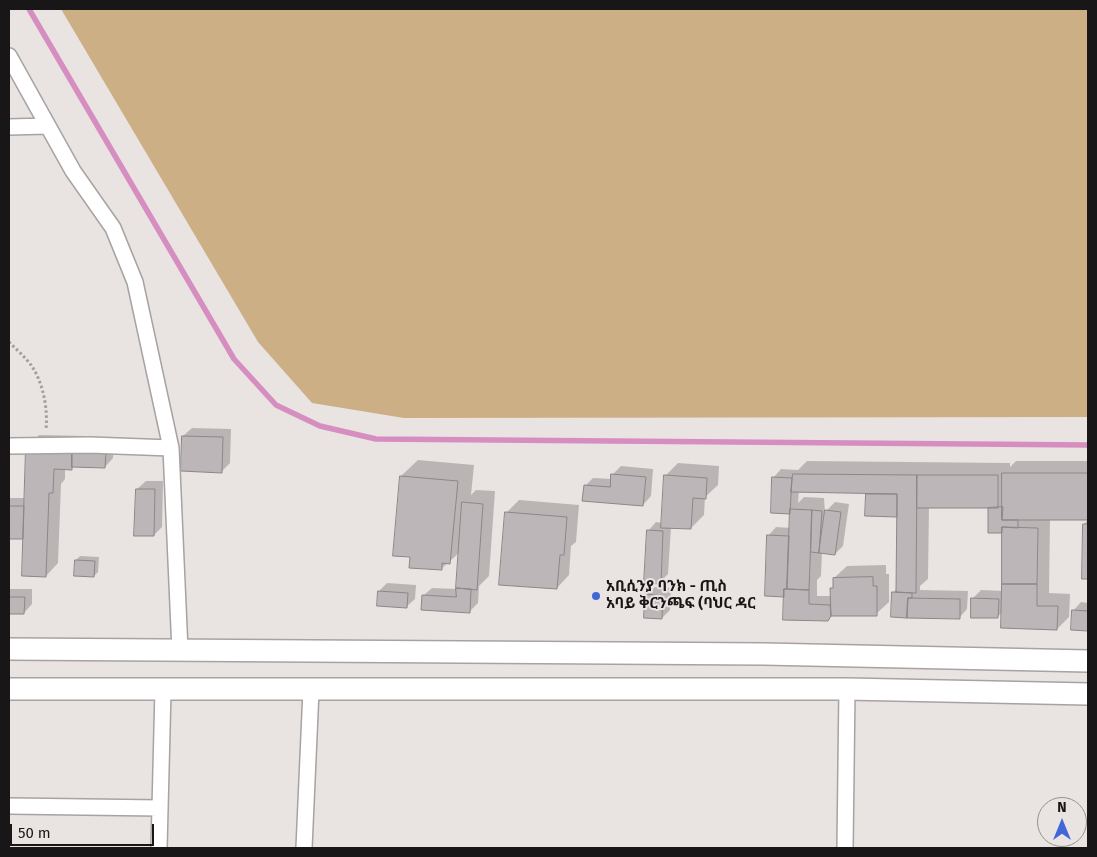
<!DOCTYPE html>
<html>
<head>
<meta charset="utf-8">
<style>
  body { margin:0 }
  #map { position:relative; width:1097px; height:857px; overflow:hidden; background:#e9e3e2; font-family:"Fira Sans",sans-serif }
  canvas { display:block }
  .frame { position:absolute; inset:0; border:10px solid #181616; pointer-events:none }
  .north { position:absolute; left:1037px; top:797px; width:50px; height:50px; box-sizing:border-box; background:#e9e3e2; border:1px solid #959190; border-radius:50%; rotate:0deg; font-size:14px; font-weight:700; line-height:20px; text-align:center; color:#181616 }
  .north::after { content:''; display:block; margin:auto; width:18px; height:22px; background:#4066d8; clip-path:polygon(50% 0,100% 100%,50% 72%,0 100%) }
  .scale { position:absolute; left:10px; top:824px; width:144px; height:22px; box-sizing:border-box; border:2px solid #181616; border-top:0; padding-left:6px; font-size:15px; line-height:18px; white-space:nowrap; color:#181616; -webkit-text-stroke:4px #e9e3e2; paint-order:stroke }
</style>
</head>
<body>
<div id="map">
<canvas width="1097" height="857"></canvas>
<div class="frame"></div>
<div class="north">N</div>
<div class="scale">50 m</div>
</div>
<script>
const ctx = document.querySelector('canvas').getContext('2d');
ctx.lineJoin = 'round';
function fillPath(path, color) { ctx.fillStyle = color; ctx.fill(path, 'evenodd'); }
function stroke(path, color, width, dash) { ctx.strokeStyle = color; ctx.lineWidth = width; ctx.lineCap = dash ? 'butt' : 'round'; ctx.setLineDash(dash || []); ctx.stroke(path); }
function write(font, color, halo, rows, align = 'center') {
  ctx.font = font + ' "Fira Sans","Noto Sans Ethiopic",sans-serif'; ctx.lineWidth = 4; ctx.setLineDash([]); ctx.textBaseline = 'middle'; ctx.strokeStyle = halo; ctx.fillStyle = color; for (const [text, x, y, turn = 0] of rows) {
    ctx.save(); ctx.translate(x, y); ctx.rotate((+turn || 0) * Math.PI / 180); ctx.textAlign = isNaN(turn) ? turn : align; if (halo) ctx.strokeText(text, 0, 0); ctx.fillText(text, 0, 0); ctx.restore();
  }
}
fillPath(new Path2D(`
  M61,9H1088V417L404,418L312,403L258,342Z`), '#cdaf85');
fillPath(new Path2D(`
  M192,428L231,429L230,463L222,471L183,436Z
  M39,435L85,436L84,440L114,442L113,458L105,467L75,465L72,468H65V479L61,484L58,563L46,576L24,536L22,538H9V498H25L27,448Z
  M418,460L474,465L471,495L476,490L495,491L489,576L479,586L478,603L470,611L423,596L432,588L458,589L460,552L441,569L411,556L401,476Z
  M807,461L1010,463V467L1016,461H1088V519H1050L1049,593L1070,594L1069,617L1057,629L1003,612L997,617L972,599L981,590L1003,591L1004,530L989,506H929L928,579L920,586V590L968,591L967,609L959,618L893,593L897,588L898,515L867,494L869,492L799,491L798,503L804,497L824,498L825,512L835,502L849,504L843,546L835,554L822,552L821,576L817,580V596H832L834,578L847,566L886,565V574H889V602L876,614H833L828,620L785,595L768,536L776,527L791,528L792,513L773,478L781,469L798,470Z
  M678,463L719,466L718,485L705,497L704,515L691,528L671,527L668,574L660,582L648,531L656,522L662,523L665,476Z
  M621,466L653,469L651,496L643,505L585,486L593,478L612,479V475Z
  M146,481H163L162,527L154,535L137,489Z
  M519,500L579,505L576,542L571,546L569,575L557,588L506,513Z
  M1088,520V578H1083L1084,524Z
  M80,556L99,557L98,572L94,576L76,560Z
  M387,583L416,585L415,599L406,607L379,591Z
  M655,587L671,588L670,610L662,618L646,595Z
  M9,589H32V604L24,613L9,612Z
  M1081,602L1088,603V629H1072L1073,611Z`), '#0003');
stroke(new Path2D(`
  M29,9L234,359L276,405L320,426L376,439L1088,445`), '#d68ec0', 5.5);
const building = new Path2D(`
  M182,436L223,437L222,473L181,471Z
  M26,447L72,448V470L54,469L53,493H49L46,577L22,576Z
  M72,448L106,450L105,468L72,467Z
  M1002,473H1088V520H1002Z
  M611,474L646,477L643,506L582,501L584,485L610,487Z
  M793,474L917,475L916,593L896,592L897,494L791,492Z
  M664,475L707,478L706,499L693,498L691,529L661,528Z
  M917,475H998V508H917Z
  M400,476L458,481L450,564L442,563V570L409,568L410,557L393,556Z
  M772,477L792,478L790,514L771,513Z
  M136,489H155L154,536H134Z
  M866,494H897V517L865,516Z
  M462,502L483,504L477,590L456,588Z
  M9,506H24L23,539H9Z
  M1003,507L1002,520H1018V528L1002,527V533H988V508Z
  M790,509L812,510L809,590L787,589Z
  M812,510L822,511L819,553L811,552Z
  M825,510L841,512L835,555L819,553Z
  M505,512L567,517L564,555H560L557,589L499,585Z
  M1083,524H1088V579H1082Z
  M1002,527L1038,528L1037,584H1002Z
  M647,530L663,531L661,584L644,583Z
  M767,535L789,536L787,589H784V597L765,596Z
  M75,560L95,561L94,577L74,576Z
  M873,577V586H877V616H831L830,588H833V578Z
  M1002,584H1037V606H1058L1057,630L1001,628Z
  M456,588L471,589L470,613L421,610L422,595L456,597Z
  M784,589L809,590V604L830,605L831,616L828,621L783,620Z
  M378,591L408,593L407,608L377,606Z
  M892,592L912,593V598H908L907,618L891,617Z
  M645,594L663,596L662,619L644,618Z
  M9,597H25L24,614H9Z
  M908,598L960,599V619L907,618Z
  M971,598L999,599L998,618H971Z
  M1072,610L1088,611V631L1071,630Z`);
fillPath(building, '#bcb6b8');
stroke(building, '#8c8687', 1);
const minor = new Path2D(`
  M9,56L73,171L113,228L135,282L171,448L180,651
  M9,127L47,126
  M9,446L90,445L171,448
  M9,806L160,808
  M159,848L163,690
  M304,848L311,690
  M845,848L847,689`);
const secondary = new Path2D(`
  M9,649L764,654L1088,661
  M9,689H847L1088,694`);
stroke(minor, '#a8a2a2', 18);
stroke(secondary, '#a8a2a2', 24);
stroke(new Path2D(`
  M9,342C16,349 25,357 31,365C43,382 48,408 46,429`), '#a39e9d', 3, [2.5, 2.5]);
stroke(minor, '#fff', 15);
stroke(secondary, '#fff', 21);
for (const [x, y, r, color] of [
  [596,596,5,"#4066d8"]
]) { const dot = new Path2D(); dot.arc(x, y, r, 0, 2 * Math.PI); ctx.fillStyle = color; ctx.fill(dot); stroke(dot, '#e9e3e2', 2); }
write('bold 15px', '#181616', '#e9e3e2', [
  ["አቢሲንያ ባንክ - ጢስ",606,587],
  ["አባይ ቅርንጫፍ (ባህር ዳር",606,604]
], 'left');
</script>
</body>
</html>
